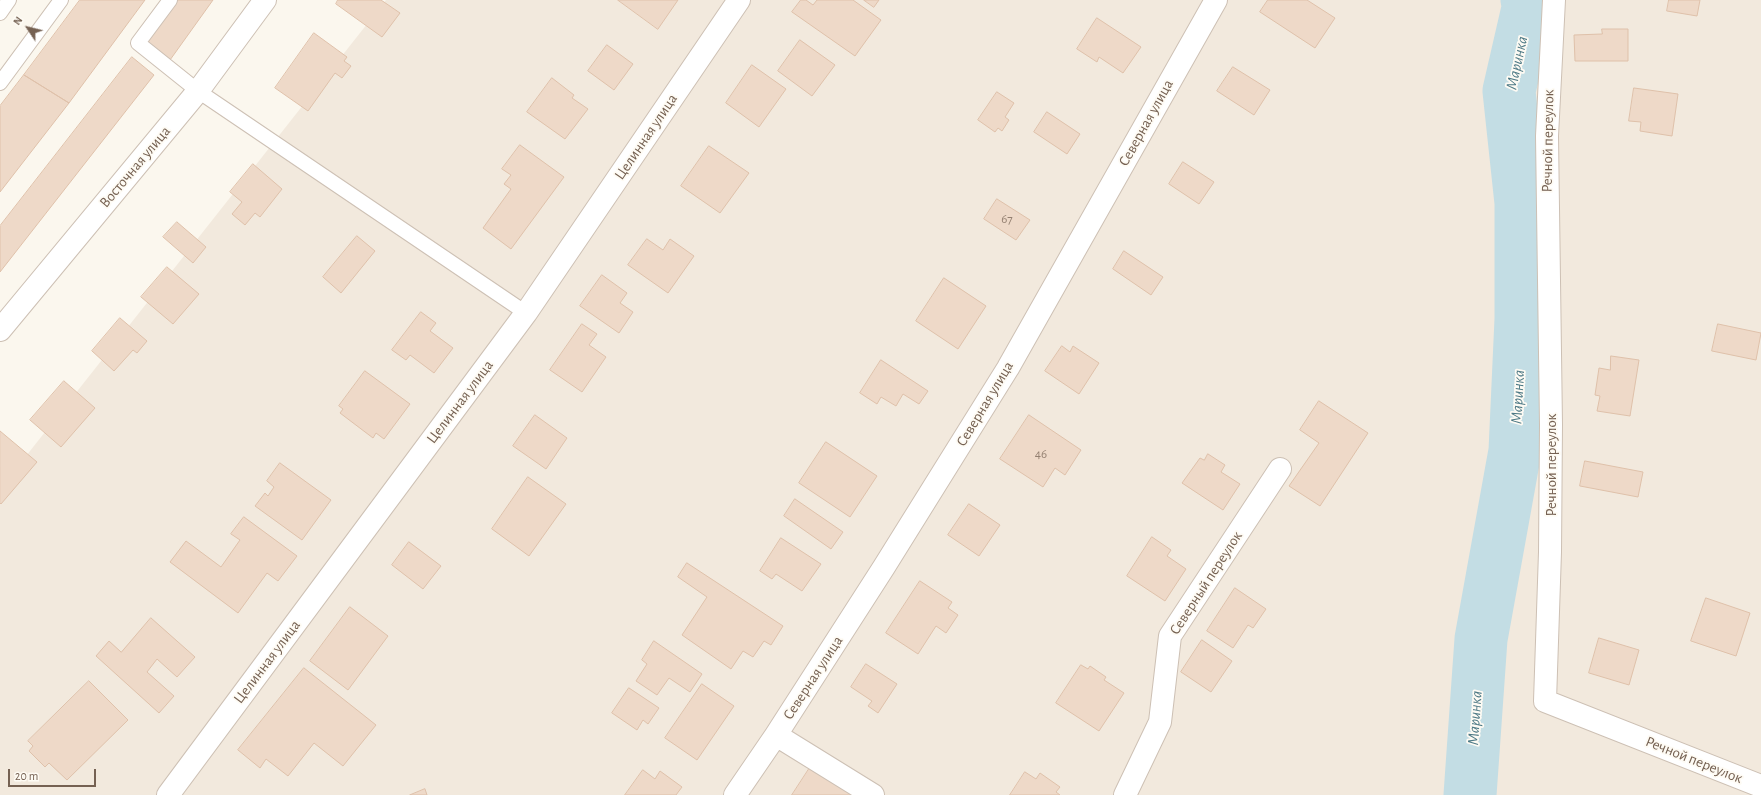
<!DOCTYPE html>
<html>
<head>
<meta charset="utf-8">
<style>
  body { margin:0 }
  #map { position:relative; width:1761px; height:795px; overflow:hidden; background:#fbf7ee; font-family:"Alegreya Sans",sans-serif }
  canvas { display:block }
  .north { position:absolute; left:8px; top:8px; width:40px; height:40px; -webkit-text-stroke:3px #fefbf4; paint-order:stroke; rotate:305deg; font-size:11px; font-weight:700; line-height:16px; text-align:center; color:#756152 }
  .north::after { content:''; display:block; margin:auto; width:14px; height:18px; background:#756152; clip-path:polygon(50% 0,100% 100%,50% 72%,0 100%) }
  .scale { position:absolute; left:8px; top:769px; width:88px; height:18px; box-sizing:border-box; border:2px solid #756152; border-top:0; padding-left:5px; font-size:12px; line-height:14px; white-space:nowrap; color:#756152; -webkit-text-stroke:3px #fefbf4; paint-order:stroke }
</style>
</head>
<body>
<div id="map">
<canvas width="1761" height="795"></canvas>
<div class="north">N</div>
<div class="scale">20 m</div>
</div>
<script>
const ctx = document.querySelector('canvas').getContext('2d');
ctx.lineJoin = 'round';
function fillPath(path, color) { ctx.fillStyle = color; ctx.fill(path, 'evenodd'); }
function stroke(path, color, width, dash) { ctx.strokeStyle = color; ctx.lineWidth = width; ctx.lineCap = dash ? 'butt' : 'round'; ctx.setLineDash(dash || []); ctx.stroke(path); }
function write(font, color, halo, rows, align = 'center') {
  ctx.font = font + ' "Alegreya Sans",sans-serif'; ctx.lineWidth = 3.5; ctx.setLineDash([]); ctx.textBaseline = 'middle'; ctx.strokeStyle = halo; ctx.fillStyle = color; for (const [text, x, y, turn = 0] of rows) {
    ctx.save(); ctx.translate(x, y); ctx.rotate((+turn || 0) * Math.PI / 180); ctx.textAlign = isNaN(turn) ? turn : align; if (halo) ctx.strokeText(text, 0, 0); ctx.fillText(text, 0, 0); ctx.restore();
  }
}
fillPath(new Path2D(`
  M386,0H1761V795H0V489Z`), '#f2e9dd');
stroke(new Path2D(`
  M1470,795L1481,639L1515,451L1521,319V203L1509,91L1529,4L1527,0`), '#c3dde4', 53);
const building = new Path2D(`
  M80,0H145L69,103L24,75Z
  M176,0H213L170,60L145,42Z
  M338,0H381L400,13L382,37L336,4Z
  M618,0H678L658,29Z
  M801,0H806L813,5L817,0H853L881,20L855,56L792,12Z
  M864,0H879L874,7Z
  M1268,0H1307L1335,18L1315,48L1260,12Z
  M1669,0H1700L1697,16L1667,11Z
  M1097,18L1141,47L1123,73L1099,57L1097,62L1077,49Z
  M1602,29H1628V61H1575L1574,35L1602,34Z
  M314,33L347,57L344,61L351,66L342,78L335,73L308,111L275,88Z
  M800,40L835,65L812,96L778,71Z
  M607,45L633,64L614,90L588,71Z
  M132,57L154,75L0,272V226Z
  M752,65L786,89L759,127L726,103Z
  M1233,67L1270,90L1254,115L1217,91Z
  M24,75L69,103L0,192V106Z
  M552,78L574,95L572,98L588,109L565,139L527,112Z
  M1634,88L1678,94L1672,136L1640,131L1641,122L1629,121Z
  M997,92L1014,103L1005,117L1009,120L1002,131L998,128L995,132L978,120Z
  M1047,112L1080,134L1067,154L1034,132Z
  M520,145L564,177L511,249L483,228L511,189L504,184L511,175L502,169Z
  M709,146L749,173L720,213L681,186Z
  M1183,162L1214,182L1199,204L1169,184Z
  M253,164L282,189L260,217L255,213L245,225L232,214L242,202L230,192Z
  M997,199L1030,220L1016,240L984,219Z
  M177,222L206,247L193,263L163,237Z
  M357,236L375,251L341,293L323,277Z
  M647,239L663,250L670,239L694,256L668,293L628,265Z
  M1124,251L1163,277L1151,295L1113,269Z
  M167,267L199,294L173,324L141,297Z
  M602,275L627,293L620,303L633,312L619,333L580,306Z
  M944,278L986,306L958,349L916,321Z
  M421,312L436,323L430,331L453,348L434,373L410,355L406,360L392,350Z
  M120,318L147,341L137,353L133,350L114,371L92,351Z
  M582,324L597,334L589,345L606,357L582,392L550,370Z
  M1718,324L1761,333L1756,360L1712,351Z
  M1062,346L1070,352L1073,346L1099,363L1079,394L1045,371Z
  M1611,356L1639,360L1630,416L1597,411L1600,396L1595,395L1599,368L1610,370Z
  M881,360L928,391L919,404L903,394L896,406L881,397L877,404L860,393Z
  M365,371L410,404L384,439L376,433L373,438L340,413L343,409L339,406Z
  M64,381L95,408L61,447L30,420Z
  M1319,401L1368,433L1320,506L1289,486L1319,443L1300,430Z
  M535,415L567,438L546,469L513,446Z
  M1029,415L1081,450L1065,475L1055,468L1043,487L1000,459Z
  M0,431L37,462L1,504L0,503Z
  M826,442L877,476L850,517L799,483Z
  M1208,454L1225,465L1221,472L1240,484L1223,510L1182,483L1200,458L1204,460Z
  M1585,461L1643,472L1638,497L1580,486Z
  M280,463L331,500L302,540L255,506L265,493L268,496L274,487L267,481Z
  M528,477L566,504L529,556L492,529Z
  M795,499L843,532L831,549L784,516Z
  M969,504L1000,525L979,556L948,535Z
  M244,517L297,556L278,581L267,573L238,613L170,562L186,541L221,567L240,540L231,534Z
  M1152,537L1171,550L1167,556L1186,569L1165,601L1127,576Z
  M781,538L821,564L802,591L776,574L772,579L760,571Z
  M409,542L441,566L423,589L392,565Z
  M687,563L783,626L771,645L764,641L753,657L743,651L731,669L682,635L707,597L678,577Z
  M920,581L952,602L948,608L958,615L946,633L936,626L918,654L886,633Z
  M1235,588L1266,609L1253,628L1248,625L1233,648L1207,631Z
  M1706,598L1750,613L1736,656L1691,641Z
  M350,607L388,636L348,690L310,661Z
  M151,618L195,657L177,677L157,659L147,672L174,696L159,713L96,656L109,641L121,652Z
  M1599,638L1639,650L1629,685L1589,673Z
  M1202,640L1232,661L1211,692L1181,672Z
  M654,641L702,674L690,692L669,678L657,695L636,681L647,664L642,660Z
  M866,664L897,684L878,713L868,706L872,701L851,687Z
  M1081,665L1088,669L1090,666L1106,677L1104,680L1124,693L1099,731L1056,703Z
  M304,668L376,725L343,766L314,743L288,776L266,759L260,768L238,750Z
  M89,681L128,720L67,780L49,763L45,767L29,751L33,746L28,741Z
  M702,684L734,706L697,760L665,738Z
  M629,688L659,708L648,724L643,720L637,730L612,713Z
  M811,766L855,795H792Z
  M643,770L655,779L660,771L682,787L676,795H625Z
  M1025,772L1036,779L1040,773L1060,787L1056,792L1060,795H1010Z
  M425,789L427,795H410Z`);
fillPath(building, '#eed9c8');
stroke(building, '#dfc1aa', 1);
const service = new Path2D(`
  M170,0L138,43L198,91L526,313
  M0,13L9,0
  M0,83L61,0`);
const minor = new Path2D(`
  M1554,0L1547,136L1551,425L1550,552L1545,701L1758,785
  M0,330L198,91L265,0
  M776,735L873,795
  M168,795L526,313L739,0
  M735,795L776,735L884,567L1008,368L1216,0
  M1125,795L1160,722L1170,636L1280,469`);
stroke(service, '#cdc0b4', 16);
stroke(minor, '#cdc0b4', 24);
stroke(service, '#fff', 14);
stroke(minor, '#fff', 22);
write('13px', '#937f70', null, [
  ["67",1007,219],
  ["46",1041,454]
]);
write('15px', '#756152', '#fefbf4', [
  ["Северная улица",1146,123,-61],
  ["Целинная улица",646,137,-56],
  ["Речной переулок",1548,141,-89],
  ["Восточная улица",135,167,-50],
  ["Целинная улица",460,402,-53],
  ["Северная улица",985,404,-59],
  ["Речной переулок",1551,465,-90],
  ["Северный переулок",1206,583,-57],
  ["Целинная улица",267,662,-53],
  ["Северная улица",813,678,-57],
  ["Речной переулок",1694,760,22]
]);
write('italic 16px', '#4d7985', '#fefbf4', [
  ["Маринка",1517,63,-78],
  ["Маринка",1518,397,-87],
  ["Маринка",1475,718,-86]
]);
</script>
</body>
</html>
